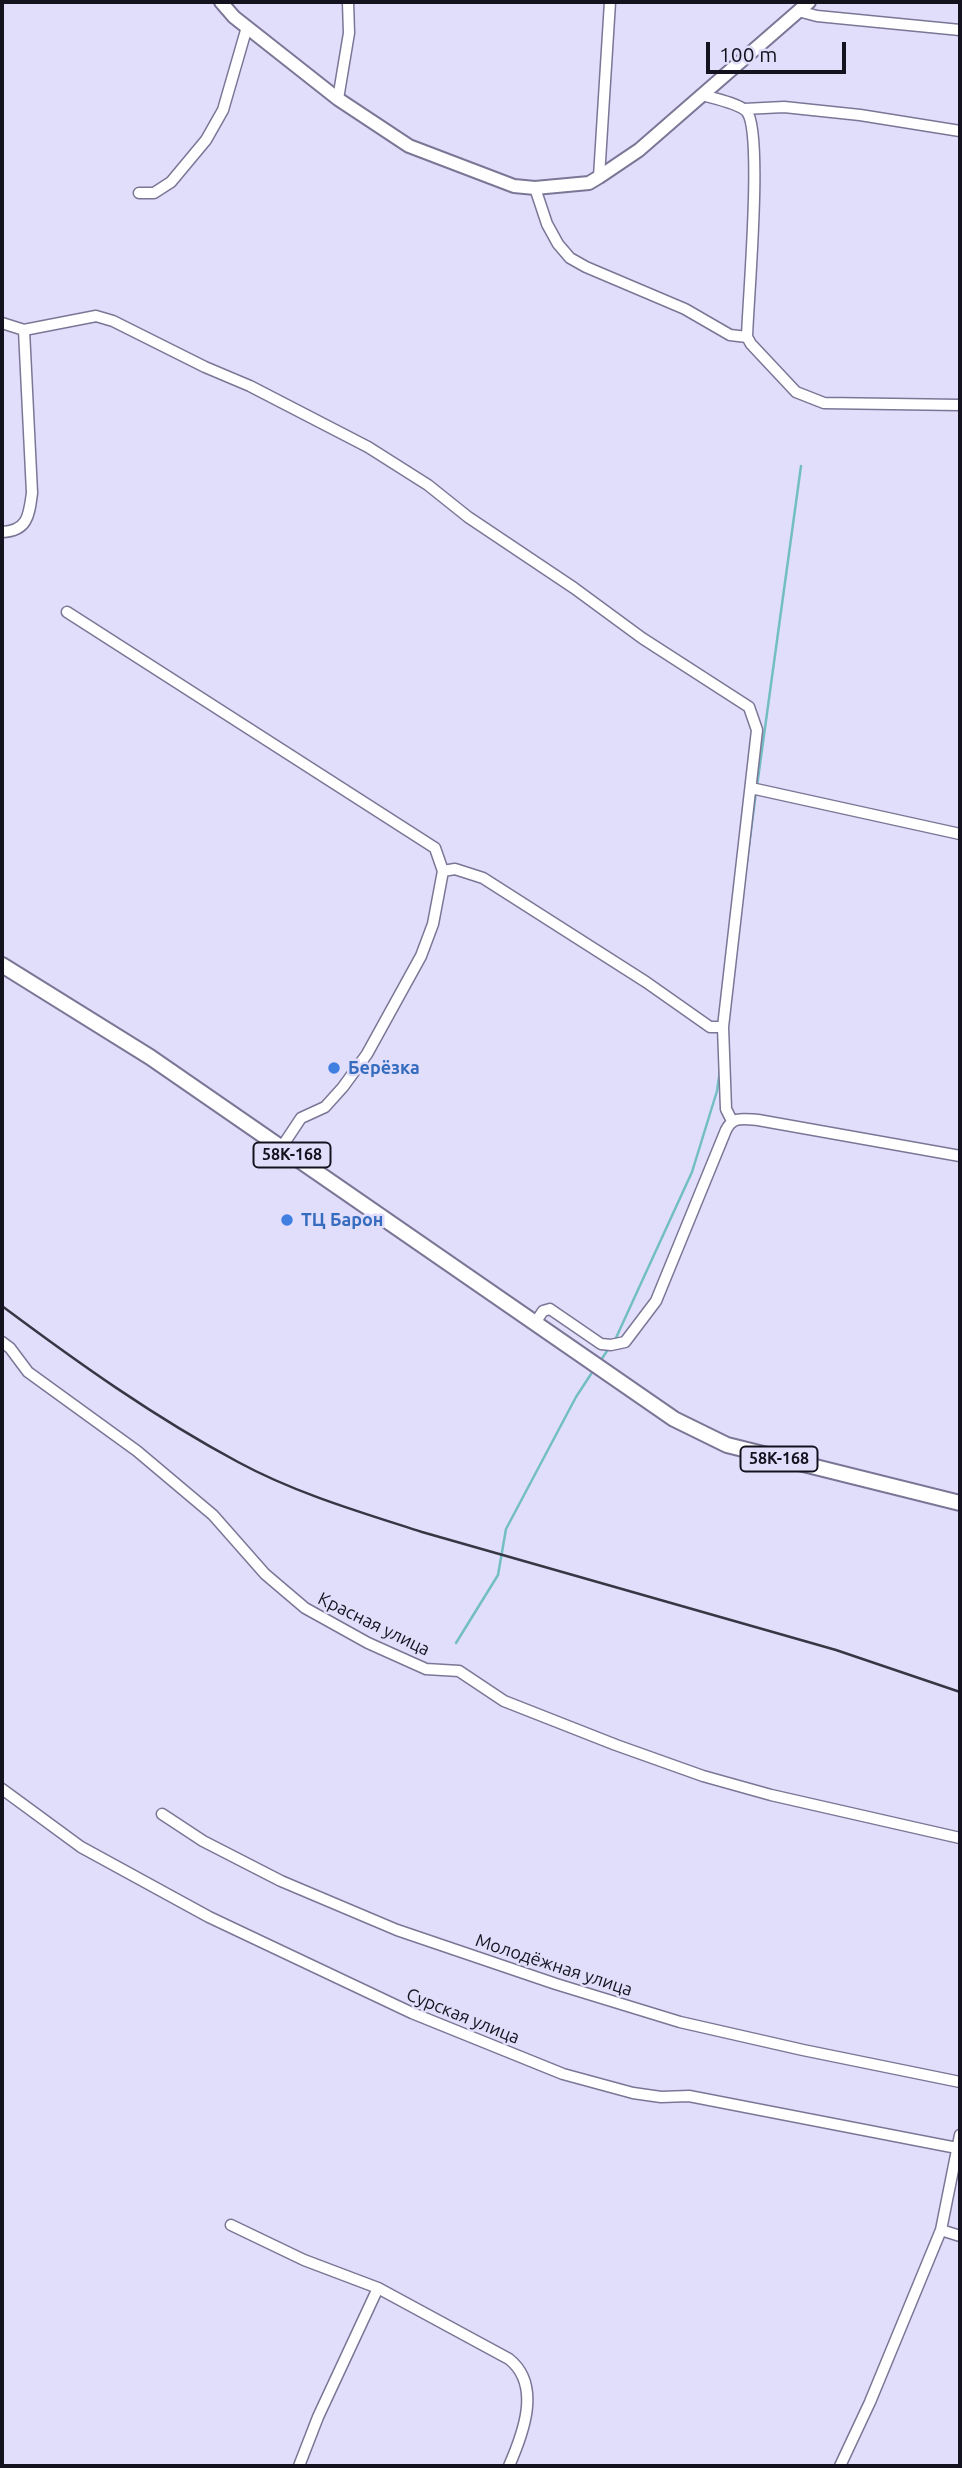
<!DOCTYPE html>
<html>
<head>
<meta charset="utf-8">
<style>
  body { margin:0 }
  #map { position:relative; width:962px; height:2468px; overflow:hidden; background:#e1defb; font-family:Ubuntu,sans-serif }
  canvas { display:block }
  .frame { position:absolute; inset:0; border:4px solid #14121e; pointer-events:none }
  .scale { position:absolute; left:706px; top:42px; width:140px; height:32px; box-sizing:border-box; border:4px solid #14121e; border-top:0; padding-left:9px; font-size:21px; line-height:24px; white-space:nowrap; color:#14121e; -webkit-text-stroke:5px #e1defb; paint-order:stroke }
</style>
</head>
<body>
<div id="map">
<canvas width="962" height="2468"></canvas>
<div class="frame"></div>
<div class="scale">100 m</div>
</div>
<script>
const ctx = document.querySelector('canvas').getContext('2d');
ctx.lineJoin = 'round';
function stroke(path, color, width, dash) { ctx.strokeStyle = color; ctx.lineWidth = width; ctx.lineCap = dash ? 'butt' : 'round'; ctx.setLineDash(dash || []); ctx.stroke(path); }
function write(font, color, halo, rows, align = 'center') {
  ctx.font = font + ' Ubuntu,sans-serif'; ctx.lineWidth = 5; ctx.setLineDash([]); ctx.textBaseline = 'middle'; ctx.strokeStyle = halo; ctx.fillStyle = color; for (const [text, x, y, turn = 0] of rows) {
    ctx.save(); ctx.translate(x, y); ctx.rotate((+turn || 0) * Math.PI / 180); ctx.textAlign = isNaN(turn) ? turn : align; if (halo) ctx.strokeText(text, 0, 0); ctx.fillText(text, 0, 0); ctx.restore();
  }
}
stroke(new Path2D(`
  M757,786L801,466
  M745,876L756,792
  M615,1340L692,1172L717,1091L720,1070
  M599,1363L609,1348
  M456,1643L498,1575L506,1529L576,1397L593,1371`), '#73bec3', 2.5);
const street = new Path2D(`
  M798,11L817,16L960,30
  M702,95C713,98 741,104 747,112C763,133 748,301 747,337L751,344L796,392L824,403L960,405
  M338,99L349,33L348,2
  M744,109L784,107L860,115L960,131
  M599,177L610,2
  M535,188L547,224L558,244L570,258L586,267L685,309L730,335L747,337
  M139,193H154L171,182L206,140L223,110L247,27
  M2,323L24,330L96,316L113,321L205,367L250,386L368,447L428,485L468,517L574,588L642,638L749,707L757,730L723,1027L726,1109L732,1121
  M2,532C28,531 29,515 32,493L24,330
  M67,612L435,848L443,871
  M751,788L960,834
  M281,1148L301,1118L325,1107L343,1087L367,1054L421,956L433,924L443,871L455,869L483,878L646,982L710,1027H723
  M535,1323L543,1311L550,1309L601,1344L611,1345L625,1342L656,1301L726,1130C733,1116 743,1119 758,1120L960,1156
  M2,1342L10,1348L28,1372L137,1451L213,1515L265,1574L305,1608L368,1643L426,1669L459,1671L504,1701L616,1745L703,1776L771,1795L960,1838
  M2,1789L81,1847L209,1917L412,2013L563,2074L633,2093L661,2097L689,2096L957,2148
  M162,1814L203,1841L281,1881L397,1930L556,1984L680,2022L803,2050L960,2082
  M231,2225L304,2260L378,2288L509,2359C542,2385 523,2434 509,2466
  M941,2230L960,2236
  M299,2466L318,2417L378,2288
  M840,2466L870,2402L941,2230L960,2135`);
const secondary = new Path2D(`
  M221,2L234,17L338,99L409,146L514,186L535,188L589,183L599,177L639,150L809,2`);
const primary = new Path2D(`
  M2,965L150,1057L674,1419L727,1445L960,1503`);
stroke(street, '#7b7696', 13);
stroke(secondary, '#7b7696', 16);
stroke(primary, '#7b7696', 18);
stroke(street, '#fff', 10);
stroke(secondary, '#fff', 12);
stroke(primary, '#fff', 14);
stroke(new Path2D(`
  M2,1306C77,1362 154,1417 238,1462C295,1493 360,1512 422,1532L836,1650L960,1692`), '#383645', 2.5);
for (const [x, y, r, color] of [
  [334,1068,7,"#3f7fe0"],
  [287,1220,7,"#3f7fe0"]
]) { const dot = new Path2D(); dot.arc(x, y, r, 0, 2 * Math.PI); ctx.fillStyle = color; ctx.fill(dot); stroke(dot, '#e1defb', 2.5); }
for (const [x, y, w] of [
  [292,1155,77],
  [779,1459,77]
]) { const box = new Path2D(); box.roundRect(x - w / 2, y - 12.5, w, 25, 5); ctx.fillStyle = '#e1defb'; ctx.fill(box); stroke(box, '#14121e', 2); }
write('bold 16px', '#14121e', null, [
  ["58К-168",292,1155],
  ["58К-168",779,1459]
]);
write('bold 18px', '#366cbe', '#e1defb', [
  ["Берёзка",348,1068],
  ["ТЦ Барон",301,1220]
], 'left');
write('18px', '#14121e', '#e1defb', [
  ["Красная улица",374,1624,26],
  ["Молодёжная улица",554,1965,18],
  ["Сурская улица",463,2016,22]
]);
</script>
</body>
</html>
